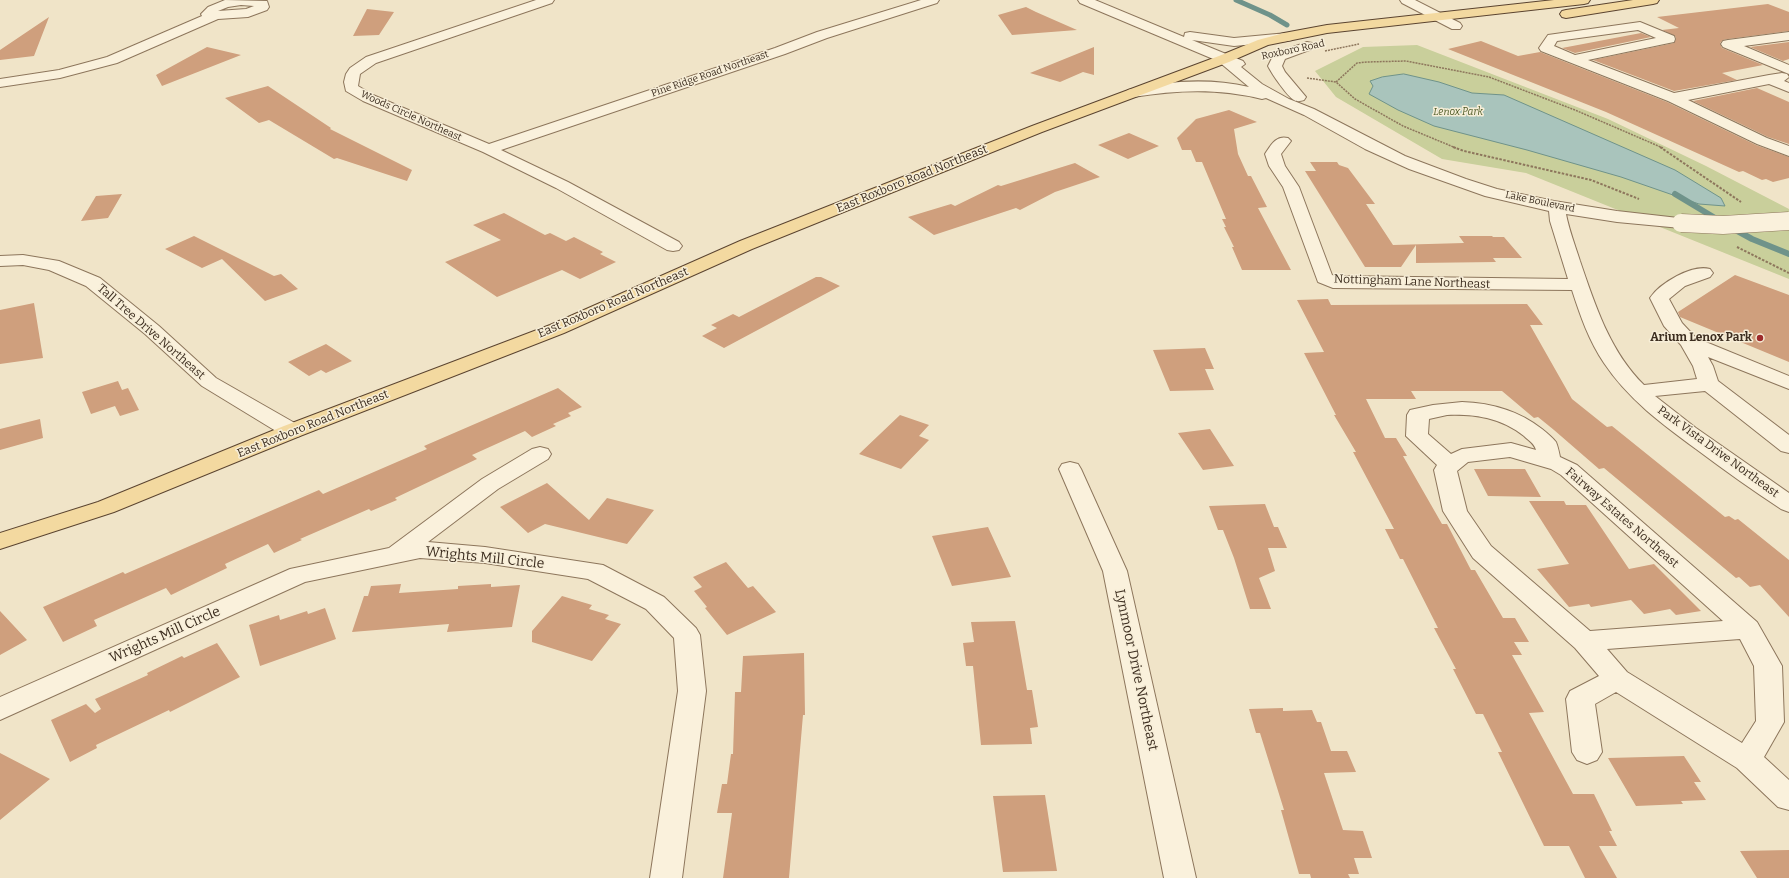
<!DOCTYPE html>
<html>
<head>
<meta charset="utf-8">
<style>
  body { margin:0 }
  canvas { display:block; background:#f0e4c8 }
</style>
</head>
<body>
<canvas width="1789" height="878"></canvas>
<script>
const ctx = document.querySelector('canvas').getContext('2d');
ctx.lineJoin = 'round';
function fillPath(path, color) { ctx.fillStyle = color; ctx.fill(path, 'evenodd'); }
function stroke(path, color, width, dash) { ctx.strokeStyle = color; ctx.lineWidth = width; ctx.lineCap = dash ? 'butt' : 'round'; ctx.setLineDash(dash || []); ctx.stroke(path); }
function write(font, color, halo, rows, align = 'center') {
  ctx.font = font + ' Bitter,serif'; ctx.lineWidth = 3; ctx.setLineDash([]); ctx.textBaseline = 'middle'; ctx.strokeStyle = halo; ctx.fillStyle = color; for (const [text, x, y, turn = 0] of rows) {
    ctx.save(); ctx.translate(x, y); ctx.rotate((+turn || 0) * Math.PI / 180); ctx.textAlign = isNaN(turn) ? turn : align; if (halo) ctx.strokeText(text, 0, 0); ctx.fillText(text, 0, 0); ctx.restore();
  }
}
fillPath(new Path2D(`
  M1417,45L1608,119L1706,166L1789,209V279L1526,173L1442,159L1336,97L1315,71L1363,47Z`), '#c9cf9b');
const water = new Path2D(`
  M1404,74L1439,82L1472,93L1504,95L1675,170L1721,198L1725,206L1699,204L1621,177L1527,150L1434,126L1398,110L1369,94L1373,86L1370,81L1382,77Z`);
fillPath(water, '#a9c4bc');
stroke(water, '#6f938a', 1);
stroke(new Path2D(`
  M1236,0L1270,15L1287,25`), '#6f938a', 5);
stroke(new Path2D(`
  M1675,194L1720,221
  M1732,228L1752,239L1789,254`), '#6f938a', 6);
fillPath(new Path2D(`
  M1768,4L1789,12V31L1728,39L1723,40L1720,43L1722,48L1763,65L1722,73L1737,80L1674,91L1593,60L1674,43L1676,39L1675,36L1662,30L1679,28L1657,17Z
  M1026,7L1036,12L1077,30L1012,35L998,15Z
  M367,9L394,12L379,35L353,36Z
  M49,17L34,56L0,60V50Z
  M1641,33L1651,37L1575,53L1562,48Z
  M1481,41L1518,56L1540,52L1667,102L1756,145L1789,157V178L1773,182L1766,179L1762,180L1743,171L1739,172L1606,112L1448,49Z
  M1789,42V59L1783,61L1750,47Z
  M207,47L241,55L162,86L156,75Z
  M1094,47V75L1083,72L1060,82L1030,73Z
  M268,86L331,128L330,129L412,170L407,181L337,158L334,159L269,120L259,123L225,98Z
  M1757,88L1789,102V144L1768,137L1693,101Z
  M1229,110L1257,122L1234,129L1238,154L1248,176H1251L1267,207L1258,208L1291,270H1242L1232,247H1234L1224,227H1226L1222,219H1226L1202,162H1196L1191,150H1182L1177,138L1196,119Z
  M1129,133L1159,146L1128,159L1098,145Z
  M1310,162H1337L1339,165L1348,168L1375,204H1366L1393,245L1464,243L1459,236H1492L1493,237H1504L1522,258H1493L1496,262L1416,263V245L1401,267H1365L1305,171H1316Z
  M1075,163L1100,177L1055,192L1020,210L1016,208L934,235L908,217L951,204L955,206L998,185L1001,186Z
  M122,194L108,218L81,221L96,196Z
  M504,213L545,235L550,233L566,241L574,237L603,252L600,254L616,262L580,279L562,270L497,297L445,262L501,240L473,225Z
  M194,236L274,276L281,274L298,289L265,301L222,259L202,268L165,249Z
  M1735,275L1789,295V362L1680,317L1678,312Z
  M816,277H821L840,286L724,348L702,336L717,328L711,325L733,314L739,317Z
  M1328,299L1331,305L1527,304L1543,325H1530L1572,399L1607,427L1612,426L1725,517L1729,516L1735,520L1738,519L1789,560V617L1760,585L1750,587L1739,577L1736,578L1604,468L1599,469L1554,430L1538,417L1534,418L1502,391H1411L1416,399H1366L1385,438H1396L1407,456H1403L1442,524H1447L1471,570H1475L1503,618H1515L1529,642H1514L1522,655H1512L1544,712L1529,713L1573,794H1594L1612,831H1609L1617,846H1599L1617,878H1585L1569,846H1544L1498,752H1502L1483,714H1476L1453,669H1456L1434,628H1438L1403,559H1400L1385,529H1394L1353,452H1356L1334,415H1336L1304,353L1324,352L1297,300Z
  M34,303L43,358L0,364V310Z
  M326,344L352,361L326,373L321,370L309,376L288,362Z
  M1205,348L1214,369H1205L1214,390L1170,391L1153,350Z
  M118,381L122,390L128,388L139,410L120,416L115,406L91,414L82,392Z
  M558,388L582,407L568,413L571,416L553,424L556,426L532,437L525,431L472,455L477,459L395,498L397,500L371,511L369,509L300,539L302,540L274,553L268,544L225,564L227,568L171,595L166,588L94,620L97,626L63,642L43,607L123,572L125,574L319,490L323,494L427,449L424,446Z
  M900,415L929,425L919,436L929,440L901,469L859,454Z
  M40,419L43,438L0,450V429Z
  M1210,429L1234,466L1203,470L1178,433Z
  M1474,469H1525L1541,497L1488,496Z
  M547,483L589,520L607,498L654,510L627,544L545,524L528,533L500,507Z
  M1529,501H1564L1566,505H1586L1629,569L1654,564L1701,611L1676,615L1670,609L1644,614L1631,600L1591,607L1589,604L1569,607L1537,569L1569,564Z
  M1265,504L1274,527H1278L1287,548H1268L1275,571L1259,578L1271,609H1250L1234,558L1223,530H1218L1209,506Z
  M988,527L1011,577L952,586L932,536Z
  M726,562L748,588L753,586L776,612L727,635L705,608L707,607L694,591L702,587L693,577Z
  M401,584L399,593L458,589V586L491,584V587L520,585L512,627L447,632L449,624L352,632L364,596H368L371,586Z
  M562,596L592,605L589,609L609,615L605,619L621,624L592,661L532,642V631Z
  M325,608L336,639L260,666L249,625L279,615L280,620L307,611L308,614Z
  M0,611L27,640L0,655Z
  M1015,621L1027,690H1032L1038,727L1030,728L1032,744L981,745L973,666H966L963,643L974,642L971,622Z
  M217,643L240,677L170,712L169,710L96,745L97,748L70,762L51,720L86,704L95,713L101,709L95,699L148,675L147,673L182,656L184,658Z
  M804,653L805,715H803L789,878H723L732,813H717L722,784H727L731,754H733L735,692H741L743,656Z
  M1283,708V711L1312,710L1317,722H1321L1331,751H1347L1356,772L1324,773L1343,830L1363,831L1372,858H1354L1359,874H1348L1350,878H1311L1310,874H1299L1281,810H1284L1260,733H1256L1249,709Z
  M0,753L50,779L0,820Z
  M1684,756L1701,782H1694L1706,800L1681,801L1683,804L1636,806L1608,758Z
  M1045,795L1057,871L1003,872L993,796Z
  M1789,850V878H1757L1740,851Z`), '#cf9f7d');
const minor = new Path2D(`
  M225,0L267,1L269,7L267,10L248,17L218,19L117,63L60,78L0,87V79L59,70L107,57L202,16L201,14L208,7ZM241,5L254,6L246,9L218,11L228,7Z
  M536,0H554L552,3L376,63L360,74L358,86L373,95L489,144L775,48L817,32L921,0H939L937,3L827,38L785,54L501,150L568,182L679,242L682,246L679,250L673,251L667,250L556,188L483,152L363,101L346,91L344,82L346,74L350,68L366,57Z
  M1078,0H1095L1184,37L1185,33L1190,32L1234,38L1287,33L1292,34L1293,37L1292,40L1287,41L1234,46L1192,40L1243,61L1245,64L1241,67L1262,84L1289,99L1314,109L1405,156L1466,179L1497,189L1554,201L1617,211L1687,219L1690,223L1687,227L1681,228L1617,222L1566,214C1569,230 1575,245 1580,261C1595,305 1610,352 1644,385L1697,379L1693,366L1681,345L1664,326L1650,298C1660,283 1692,264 1710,269L1713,273L1710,277L1685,286L1669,299L1682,323L1696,338L1789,376V389L1708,357L1713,366L1718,381L1789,435V453L1781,451L1705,391L1655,396L1696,428L1789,493V512L1781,509C1752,490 1724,470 1696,449C1662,424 1628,399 1604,363C1589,341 1580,315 1572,290L1333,288L1318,282L1283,187L1269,166L1265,154C1271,145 1276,135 1288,138L1291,141L1281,154L1285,166L1299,187L1332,275L1336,276L1568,279L1550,221L1549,211L1485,196L1409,169L1365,149L1304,115L1266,98L1262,99C1218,88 1177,90 1133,97L1128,96L1126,93L1128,90C1166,81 1210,78 1249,87L1218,61L1080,3Z
  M1400,0H1415L1460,23L1462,26L1460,29H1452L1402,3Z
  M1640,22L1674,36L1675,39L1674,42L1669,43L1588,60L1674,93L1769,75L1782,73L1787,74L1789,77L1784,81L1789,83V92L1769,84L1688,100L1767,138L1789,146V156L1757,144L1668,101L1541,51L1539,48L1548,35ZM1638,30L1656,38L1575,55L1554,46L1557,41Z
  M1789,32V40L1744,46L1789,65V74L1723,47L1721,44L1723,41L1728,40Z
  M1307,42L1312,43L1314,46L1312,49L1285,59L1282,66L1285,72L1306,97L1304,100C1301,101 1297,102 1294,100C1287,96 1272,74 1268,66L1274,54Z
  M23,255L59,261L100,278L159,326L216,378L300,426L303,431L300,436L292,438L284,436L202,386L145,334L86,286L49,270L23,265L0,266V256Z
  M1462,402C1492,403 1519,411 1542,429C1547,433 1552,437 1556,442C1558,447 1559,452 1560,457L1577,465L1757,622L1782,666L1784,722L1764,757L1789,780V810L1778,807L1737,768L1616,692L1595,704L1602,752L1597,760L1587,764L1577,760L1572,752L1566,699L1570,691L1599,676L1575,648L1473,558L1443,511L1434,470L1437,465L1406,436L1407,415L1410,410L1433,405ZM1447,415C1476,414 1501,418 1524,436C1529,441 1534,443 1536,450L1511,443L1462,449L1451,454L1428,434L1429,419ZM1510,457L1551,469L1561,475L1723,621L1590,631L1491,546L1467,511L1457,471L1468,462ZM1740,639L1754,666L1756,721L1742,743L1627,672L1607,649Z
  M540,447L548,449L551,454L548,459L498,489L428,542L485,547L603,565L664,597L696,628L700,635L706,691L682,878H650L678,691L674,638L646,609L588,579L485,563L420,558L305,582L0,720V697L290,569L389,548L482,479L532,449Z
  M1070,462L1078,464L1081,469L1127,571L1196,878H1164L1103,571L1059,469L1062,464Z`);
const major = new Path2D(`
  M1554,0H1590L1588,3L1584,4L1327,33L1268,45L1229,62L1042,132L752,249L564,333L300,436L114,512L0,549V533L98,502L284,426L550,325L740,241L1032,126L1219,56L1258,40L1284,33L1327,25Z
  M1633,0H1659L1657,3L1653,4L1566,18L1562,17L1560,14L1562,11L1566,10Z`);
stroke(minor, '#8d765c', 2);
stroke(major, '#5b4430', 2);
stroke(new Path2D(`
  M1325,51L1359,44
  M1307,78L1336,82
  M1456,148L1403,126L1355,99L1336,82L1357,63L1367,62L1406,61L1489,77L1575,110L1663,148`), '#8d765c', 1.5, [2, 1]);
stroke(new Path2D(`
  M1453,147L1464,151L1591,180L1639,199
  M1660,147L1741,202
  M1737,247L1789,273`), '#8d765c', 2, [2.5, 1.5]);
fillPath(minor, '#faf1dc');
fillPath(major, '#f3d9a0');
const minorBridge = new Path2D(`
  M1681,223L1723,225L1789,221`);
stroke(minorBridge, '#8d765c', 19, []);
stroke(minorBridge, '#faf1dc', 18);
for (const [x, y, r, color] of [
  [1760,338,4,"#9e2a2b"]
]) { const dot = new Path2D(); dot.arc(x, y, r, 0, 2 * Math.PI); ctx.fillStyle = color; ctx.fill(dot); stroke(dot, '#f7eed8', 1.5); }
write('10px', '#3d2e20', '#f7eed8', [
  ["Roxboro Road",1293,50,-12],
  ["Pine Ridge Road Northeast",710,74,-19],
  ["Woods Circle Northeast",411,116,24],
  ["Lake Boulevard",1540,202,12]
]);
write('italic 10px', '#4d5a26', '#f7eed8', [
  ["Lenox Park",1458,112]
]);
write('12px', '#3d2e20', '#f7eed8', [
  ["East Roxboro Road Northeast",912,179,-22],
  ["Nottingham Lane Northeast",1412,282,2],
  ["East Roxboro Road Northeast",613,303,-23],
  ["Tall Tree Drive Northeast",151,332,41],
  ["East Roxboro Road Northeast",313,424,-22],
  ["Park Vista Drive Northeast",1718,452,36],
  ["Fairway Estates Northeast",1622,518,41]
]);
write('bold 12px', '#3d2e20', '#f7eed8', [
  ["Arium Lenox Park",1752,338]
], 'right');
write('14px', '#3d2e20', '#f7eed8', [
  ["Wrights Mill Circle",485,558,6],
  ["Wrights Mill Circle",165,635,-24],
  ["Lynmoor Drive Northeast",1136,670,78]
]);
</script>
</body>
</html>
